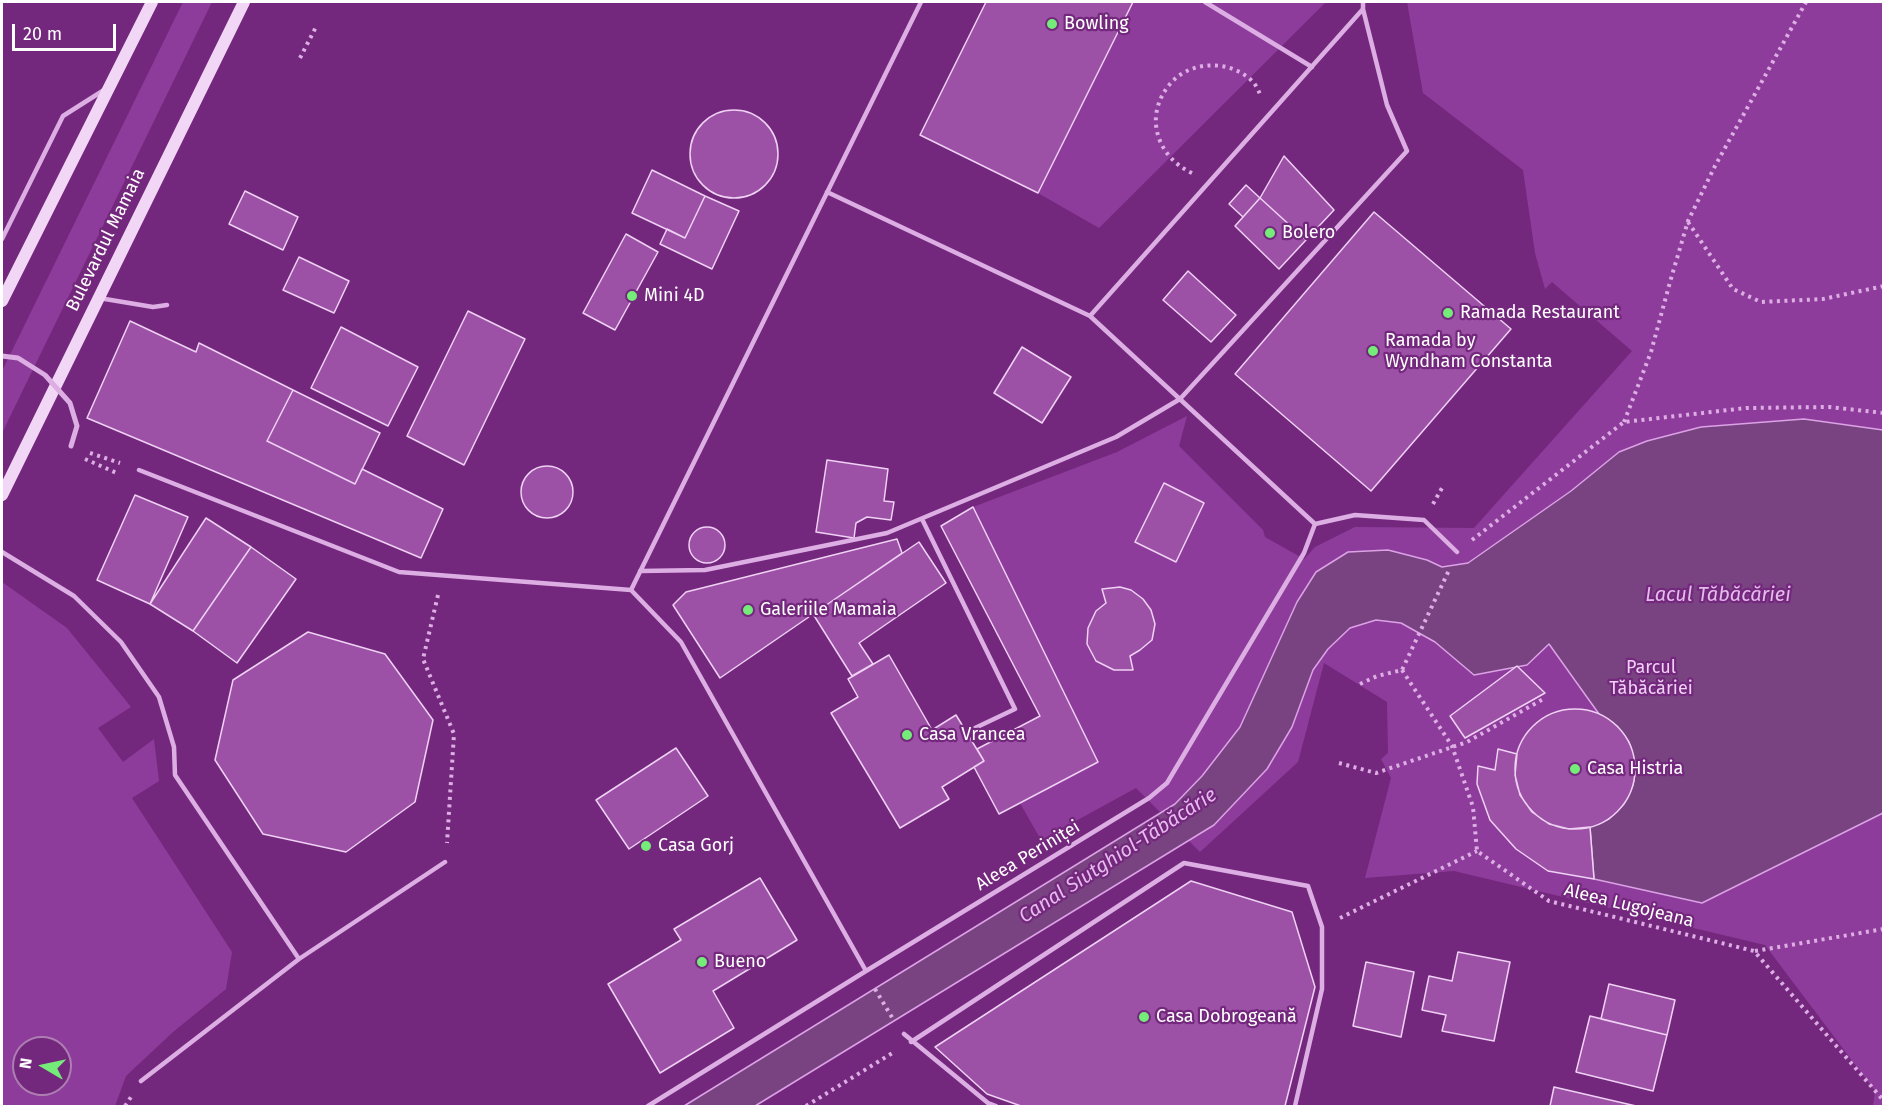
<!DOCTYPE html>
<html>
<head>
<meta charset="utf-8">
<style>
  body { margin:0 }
  #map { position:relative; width:1885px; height:1108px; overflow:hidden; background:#74287d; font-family:"Fira Sans",sans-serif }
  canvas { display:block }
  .frame { position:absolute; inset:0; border:3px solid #fff; pointer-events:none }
  .north { position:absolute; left:12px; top:1036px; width:60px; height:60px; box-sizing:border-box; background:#74287d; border:2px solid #ac7eb1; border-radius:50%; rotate:279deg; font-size:16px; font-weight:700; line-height:24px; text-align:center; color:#fff }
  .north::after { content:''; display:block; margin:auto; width:21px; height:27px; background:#75ec79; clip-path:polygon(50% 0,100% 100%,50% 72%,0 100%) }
  .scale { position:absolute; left:12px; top:24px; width:104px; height:27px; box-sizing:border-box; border:3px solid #fff; border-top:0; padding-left:8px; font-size:18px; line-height:21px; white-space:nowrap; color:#fff; -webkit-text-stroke:4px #74287d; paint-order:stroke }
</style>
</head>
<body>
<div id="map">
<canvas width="1885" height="1108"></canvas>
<div class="frame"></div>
<div class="north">N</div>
<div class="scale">20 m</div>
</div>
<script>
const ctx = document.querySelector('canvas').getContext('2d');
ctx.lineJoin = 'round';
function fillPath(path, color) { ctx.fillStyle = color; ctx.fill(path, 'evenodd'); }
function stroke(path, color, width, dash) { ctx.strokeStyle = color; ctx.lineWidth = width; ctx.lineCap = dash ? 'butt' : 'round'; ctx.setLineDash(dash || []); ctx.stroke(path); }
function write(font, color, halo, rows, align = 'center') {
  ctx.font = font + ' "Fira Sans",sans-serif'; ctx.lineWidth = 4.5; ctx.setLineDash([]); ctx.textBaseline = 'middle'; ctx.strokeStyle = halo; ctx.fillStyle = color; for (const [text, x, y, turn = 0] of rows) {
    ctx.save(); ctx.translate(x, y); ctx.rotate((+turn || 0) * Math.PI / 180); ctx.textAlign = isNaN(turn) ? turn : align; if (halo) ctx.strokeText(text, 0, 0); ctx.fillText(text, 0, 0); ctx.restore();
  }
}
fillPath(new Path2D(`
  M183,2H212L2,433V371Z
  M1133,2H1326L1099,228L1038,193Z
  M1407,2H1883V1106H1873L1875,1091L1765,945L1454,871L1365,878L1391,778L1381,759L1388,753L1387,702L1324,663L1298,762L1200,852L1136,788L1041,840L1020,803L1098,762L973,507L1117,452L1187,416L1179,446L1263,530L1265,537L1304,559L1315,547L1355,527L1474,528L1632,351L1552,282L1545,289L1535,253L1523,170L1423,93Z
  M2,582L67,628L131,707L98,728L123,762L154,739L159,781L132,798L232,952L226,989L173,1032L126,1076L115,1106H2ZM24,1048H60V1084H24Z`), '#8e3c9b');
const water = new Path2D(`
  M1804,419L1883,430V813L1702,903L1594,879L1590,827L1609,819L1624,804L1633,785L1635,774L1632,752L1629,742L1617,726L1599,714L1549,644L1527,665L1474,675L1435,642L1401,623L1376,620L1350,628L1328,649L1313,670L1292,727L1267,769L1214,825L755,1106H684L1175,804L1202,776L1240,727L1297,602L1316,572L1348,552L1388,550L1427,560L1442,567L1468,563L1571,491L1619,452L1647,441L1701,427Z`);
fillPath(water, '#794281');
stroke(water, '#dba3e5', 1.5);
const building = new Path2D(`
  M986,2H1133L1038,193L920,135Z
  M690 154a44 44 0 1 1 88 0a44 44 0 1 1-88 0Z
  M1284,156L1334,210L1306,240L1260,198Z
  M652,170L705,196L685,238L632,213Z
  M1246,185L1260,198L1243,217L1229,204Z
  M245,191L298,217L283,250L229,224Z
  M705,196L739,211L712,269L660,244L667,229L685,238Z
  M1260,198L1306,240L1279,269L1235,226Z
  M1374,212L1511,329L1371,491L1235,374Z
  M626,234L658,252L615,330L583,313Z
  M299,257L349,281L334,313L283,290Z
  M1188,271L1236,315L1211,342L1163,300Z
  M468,311L525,339L464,465L407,436Z
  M130,321L196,352L199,343L293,390L267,441L355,484L362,469L443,509L421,558L87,418Z
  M341,327L418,367L388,426L311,388Z
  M1022,347L1071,377L1042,423L994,393Z
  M293,390L380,433L355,484L267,441Z
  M827,460L888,469L884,501L894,502L891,520L867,517L856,523L854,538L816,532Z
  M521 492a26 26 0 1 1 52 0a26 26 0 1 1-52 0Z
  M1164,483L1204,503L1176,562L1135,542Z
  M135,495L188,517L150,604L97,580Z
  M973,507L1098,762L999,814L974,767L984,761L977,749L1040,716L941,526Z
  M206,518L251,547L193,631L150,604Z
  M689 545a18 18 0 1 1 36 0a18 18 0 1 1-36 0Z
  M897,539L902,553L720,678L673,605L686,592Z
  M919,542L946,583L859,643L873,664L852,676L813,614Z
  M251,547L296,579L237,663L193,631Z
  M1120,587L1131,590L1143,599L1151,610L1155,624L1152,640L1140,650L1130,656L1133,670H1114L1096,661L1087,644L1088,628L1096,611L1106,603L1102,589Z
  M308,632L385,654L433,720L415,802L346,852L263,834L215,760L233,680Z
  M889,655L932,730L956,715L984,761L942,787L949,799L900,828L831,713L858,697L848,679Z
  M1517,666L1545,693L1465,738L1450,716Z
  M1515 769a60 60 0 1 1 120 0a60 60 0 1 1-120 0Z
  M676,748L708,796L629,849L596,800Z
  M1498,749L1517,754L1515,775L1520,795L1532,812L1549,824L1569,829L1590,827L1594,879L1548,871L1516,849L1490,820L1477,784L1478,766L1495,770Z
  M760,878L797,940L713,991L734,1028L660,1073L608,984L681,940L674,929Z
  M1191,881L1292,912L1315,987L1285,1106H1021L987,1094L935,1047Z
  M1458,952L1510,962L1494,1041L1442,1031L1446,1015L1422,1010L1429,976L1452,981Z
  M1366,962L1414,972L1401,1037L1353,1026Z
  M1609,984L1675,1000L1667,1035L1601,1019Z
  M1590,1016L1667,1035L1653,1091L1576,1072Z
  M1554,1087L1636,1106H1550Z`);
fillPath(building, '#9c51a6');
stroke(building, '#efd1f4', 1.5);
stroke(new Path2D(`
  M300,58L317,25
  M1192,173C1157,157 1143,116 1170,84C1190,60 1231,59 1253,82C1256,85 1258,90 1260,94
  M1688,222L1733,289L1761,302L1823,299L1884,286
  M1624,422L1651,352L1670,282L1688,221L1715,166L1806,2
  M90,453L120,463
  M85,459L119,474
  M1433,504L1442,488
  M1472,540L1624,422L1746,408L1829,407L1884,413
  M438,595L423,659L454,734L447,843
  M1402,670L1452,746L1473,807L1477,851L1549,901L1754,951L1884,1101
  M1360,684L1377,676L1402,670L1450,568
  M1339,763L1376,773L1467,742L1545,698
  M1340,918L1477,851
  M1755,951L1884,929
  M875,989L893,1019
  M125,1106L131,1097
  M806,1106L894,1052`), '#ddaee4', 4, [3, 4.5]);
stroke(new Path2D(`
  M1205,2L1312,67
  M827,192L1090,316L1315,524L1355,515L1424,520L1457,552
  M2,239L63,116L104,90
  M99,298L153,307L167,305
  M1090,316L1363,9
  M139,470L399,572L631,590L681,642L866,971
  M922,519L1015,709L975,728
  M2,552L74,596L121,642L159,697L174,747L175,775L299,959
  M640,571L705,570L887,533L1116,437L1180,399L1407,151L1387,105L1363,9V2
  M631,590L921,2
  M904,1034L988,1103L996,1106
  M911,1042L1184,863L1308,886L1322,927V989L1295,1106
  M141,1081L299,959L445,862
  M648,1106L866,971L1149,798L1167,783L1304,553L1315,524`), '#ddaee4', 4.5);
stroke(new Path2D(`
  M2,301L152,2
  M2,495L244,2`), '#f1d7f5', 12);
stroke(new Path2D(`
  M2,356L18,358L45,375L70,403L77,426L71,446`), '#ddaee4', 5);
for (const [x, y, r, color] of [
  [1052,24,6,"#75ec79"],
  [1270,233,6,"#75ec79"],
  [632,296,6,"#75ec79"],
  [1448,313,6,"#75ec79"],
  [1373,351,6,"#75ec79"],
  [748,610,6,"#75ec79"],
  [907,735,6,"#75ec79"],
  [1575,769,6,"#75ec79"],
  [646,846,6,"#75ec79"],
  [702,962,6,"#75ec79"],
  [1144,1017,6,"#75ec79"]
]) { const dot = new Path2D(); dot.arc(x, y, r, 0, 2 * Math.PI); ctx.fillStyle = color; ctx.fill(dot); stroke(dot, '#74287d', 2); }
write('18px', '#fff', '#74287d', [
  ["Bowling",1064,24],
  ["Bolero",1282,233],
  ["Mini 4D",644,296],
  ["Ramada Restaurant",1460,313],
  ["Ramada by",1385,341],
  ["Wyndham Constanta",1385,362],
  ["Galeriile Mamaia",760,610],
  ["Casa Vrancea",919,735],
  ["Casa Histria",1587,769],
  ["Casa Gorj",658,846],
  ["Bueno",714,962],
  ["Casa Dobrogeană",1156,1017]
], 'left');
write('18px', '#fff', '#74287d', [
  ["Bulevardul Mamaia",106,240,-64],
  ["Aleea Periniței",1028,856,-31],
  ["Aleea Lugojeana",1629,906,14]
]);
write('18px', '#efd1f4', '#74287d', [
  ["Parcul",1651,668],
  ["Tăbăcăriei",1651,689]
]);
write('italic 20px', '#e5baec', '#74287d', [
  ["Lacul Tăbăcăriei",1718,595],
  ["Canal Siutghiol-Tăbăcărie",1118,856,-33]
]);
</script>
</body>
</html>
